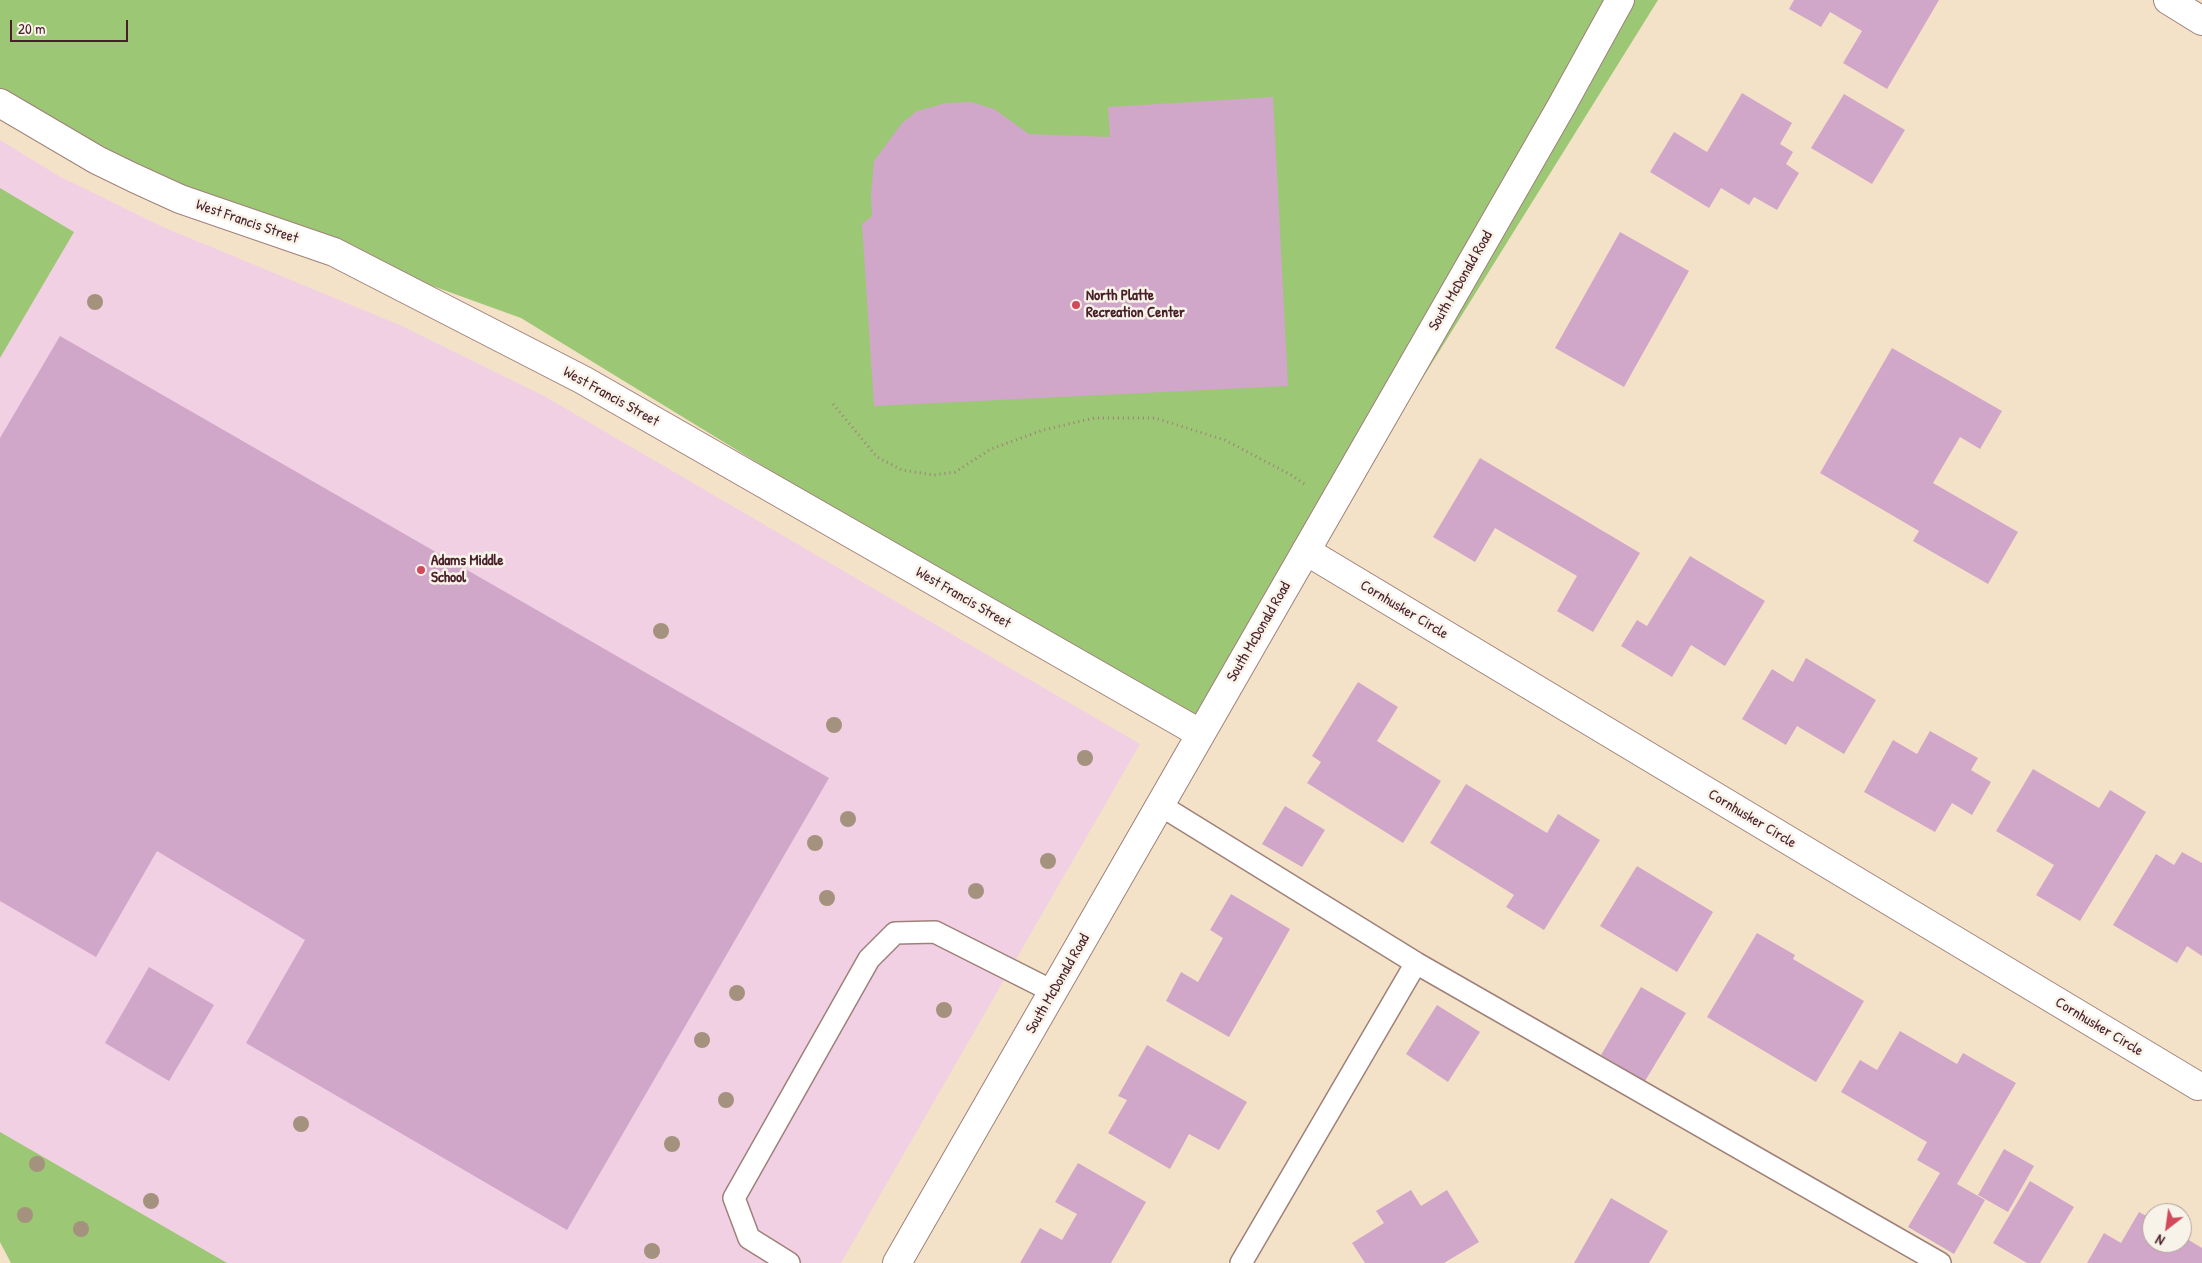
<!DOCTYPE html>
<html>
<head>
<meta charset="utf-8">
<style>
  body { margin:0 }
  #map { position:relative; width:2202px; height:1263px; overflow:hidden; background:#f4e2c8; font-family:"Patrick Hand",sans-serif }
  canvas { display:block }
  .north { position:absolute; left:2142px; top:1203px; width:50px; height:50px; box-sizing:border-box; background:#f7f3e8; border:1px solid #b29e9c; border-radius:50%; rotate:210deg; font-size:14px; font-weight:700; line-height:20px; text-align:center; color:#4a1f2b }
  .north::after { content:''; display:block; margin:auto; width:18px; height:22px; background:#d1495b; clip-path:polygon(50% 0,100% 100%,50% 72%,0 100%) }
  .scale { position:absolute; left:10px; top:20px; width:118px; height:22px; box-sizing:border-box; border:2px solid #4a1f2b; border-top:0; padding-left:6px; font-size:15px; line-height:18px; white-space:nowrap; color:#4a1f2b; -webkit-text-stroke:4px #f7f3e8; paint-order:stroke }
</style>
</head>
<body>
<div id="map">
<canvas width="2202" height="1263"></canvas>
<div class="north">N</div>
<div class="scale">20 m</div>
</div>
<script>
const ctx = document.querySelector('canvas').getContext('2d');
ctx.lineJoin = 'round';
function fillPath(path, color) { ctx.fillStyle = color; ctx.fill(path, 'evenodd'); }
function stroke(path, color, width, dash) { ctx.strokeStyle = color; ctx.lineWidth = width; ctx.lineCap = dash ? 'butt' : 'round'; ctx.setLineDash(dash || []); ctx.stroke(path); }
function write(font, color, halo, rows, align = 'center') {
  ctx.font = font + ' "Patrick Hand",sans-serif'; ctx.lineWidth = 5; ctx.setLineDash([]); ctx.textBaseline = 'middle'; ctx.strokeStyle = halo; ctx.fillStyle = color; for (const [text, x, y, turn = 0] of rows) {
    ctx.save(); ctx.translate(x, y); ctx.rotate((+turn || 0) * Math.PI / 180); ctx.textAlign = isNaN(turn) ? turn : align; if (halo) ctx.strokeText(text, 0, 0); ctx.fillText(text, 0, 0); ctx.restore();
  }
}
fillPath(new Path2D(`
  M0,140L59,176L163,227L402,326L544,396L1140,744L841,1263H11L0,1242Z`), '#f1d0e3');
fillPath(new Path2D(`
  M0,0H1658L1201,734L521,318L134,178L0,96Z
  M0,188L74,232L0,358Z
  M0,1132L227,1263H11L0,1242Z`), '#9cc774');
fillPath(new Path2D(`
  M1794,0H1939L1887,89L1843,63L1862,31L1830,12L1821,27L1789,9Z
  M1742,93L1792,123L1780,144L1793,152L1786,164L1799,173L1777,210L1754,197L1749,205L1721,188L1709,208L1650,172L1674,132L1707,152Z
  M1844,94L1905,130L1872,184L1811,148Z
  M1273,97L1288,386L874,406L862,224L872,216L871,194L874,161L902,123L917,111L946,103L971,102L994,109L1029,134L1110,137L1108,107Z
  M1620,232L1689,271L1624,387L1555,348Z
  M60,336L829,778L567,1230L246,1043L305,940L157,851L96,957L0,901V438Z
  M1892,348L2002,411L1980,449L1960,437L1933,483L2018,532L1988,584L1913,541L1919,531L1820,473Z
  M1480,458L1640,553L1593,632L1557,611L1577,576L1495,528L1475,562L1433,537Z
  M1690,556L1765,601L1725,666L1691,645L1672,677L1621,646L1637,620L1647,626Z
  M1806,658L1876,700L1844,754L1797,726L1786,745L1742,719L1772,669L1793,682Z
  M1358,682L1398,707L1377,741L1441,781L1403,843L1307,783L1321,762L1312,756Z
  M1930,731L1978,758L1971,770L1991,782L1972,815L1952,803L1935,832L1864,792L1893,740L1917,754Z
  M2033,769L2099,808L2110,790L2146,812L2080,921L2036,895L2054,865L1996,831Z
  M1466,784L1547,833L1558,814L1600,840L1544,930L1506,907L1514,895L1430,843Z
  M1285,806L1325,830L1302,867L1262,844Z
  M2182,852L2202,863V956L2187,946L2177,963L2113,925L2156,854L2174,865Z
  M1637,866L1713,912L1677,972L1600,926Z
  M1231,894L1290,929L1229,1037L1166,1001L1181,972L1198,982L1223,938L1210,930Z
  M1757,933L1795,955L1793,959L1864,1001L1816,1082L1707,1017Z
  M149,967L214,1005L169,1081L105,1043Z
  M1641,987L1686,1013L1645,1081L1601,1055Z
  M1437,1005L1480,1032L1448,1082L1406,1054Z
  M1900,1031L1957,1064L1963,1053L2016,1083L1957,1184L1985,1200L1954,1254L1908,1227L1940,1173L1917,1160L1927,1142L1841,1092L1860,1060L1877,1070Z
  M1147,1045L1247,1102L1219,1150L1189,1134L1170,1169L1108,1133L1127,1100L1118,1096Z
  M2004,1149L2034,1166L2008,1212L1978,1195Z
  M1078,1163L1146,1202L1111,1263H1020L1040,1228L1062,1240L1077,1214L1055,1202Z
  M2030,1181L2074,1207L2040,1263H2027L1993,1243Z
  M1411,1190L1421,1206L1447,1190L1479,1242L1444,1263H1365L1352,1243L1384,1223L1376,1211Z
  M1611,1198L1668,1231L1649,1263H1574Z
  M2139,1212L2152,1219V1243H2182V1236L2202,1248V1263H2087L2104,1233L2121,1243Z`), '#d1a7c9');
const lane = new Path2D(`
  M1160,805L1416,963L1940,1263
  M789,1263L749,1238L734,1198L869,959L895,933L935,932L1054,992
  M1241,1263L1416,963`);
const street = new Path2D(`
  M1306,551L2198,1086`);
const secondary = new Path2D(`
  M2168,0L2202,21
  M0,103L97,160L134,178L180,199L334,252L583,380L1201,734
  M897,1263L1561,107L1620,0`);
stroke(lane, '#9f807a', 24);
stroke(street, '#9f807a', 30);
stroke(secondary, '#9f807a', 30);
stroke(new Path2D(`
  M833,404L877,457L902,470L934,475L955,472L991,449L1043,430L1094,418H1155L1225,440L1291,475L1306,485`), '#9f807a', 3, [1, 4]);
stroke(lane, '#fff', 21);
stroke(street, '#fff', 28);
stroke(secondary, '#fff', 28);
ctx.fillStyle = '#a4927e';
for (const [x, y] of [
  [95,302],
  [661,631],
  [834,725],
  [1085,758],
  [848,819],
  [815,843],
  [1048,861],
  [976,891],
  [827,898],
  [737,993],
  [944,1010],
  [702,1040],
  [726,1100],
  [301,1124],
  [672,1144],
  [37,1164],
  [151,1201],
  [25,1215],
  [81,1229],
  [652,1251]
]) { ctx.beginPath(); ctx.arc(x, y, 8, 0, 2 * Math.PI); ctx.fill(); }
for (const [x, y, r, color] of [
  [1076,305,5,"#d1495b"],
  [421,570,5,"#d1495b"]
]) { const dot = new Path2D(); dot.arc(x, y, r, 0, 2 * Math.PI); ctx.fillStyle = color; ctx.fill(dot); stroke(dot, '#f7f3e8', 2); }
write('15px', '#4a1f2b', '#f7f3e8', [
  ["West Francis Street",247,222,19],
  ["South McDonald Road",1461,281,-60],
  ["West Francis Street",611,397,29],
  ["West Francis Street",963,598,30],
  ["Cornhusker Circle",1404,610,31],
  ["South McDonald Road",1259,632,-60],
  ["Cornhusker Circle",1752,819,31],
  ["South McDonald Road",1058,984,-60],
  ["Cornhusker Circle",2099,1027,31]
]);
write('bold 15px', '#4a1f2b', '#f7f3e8', [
  ["North Platte",1086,296],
  ["Recreation Center",1086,313],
  ["Adams Middle",431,561],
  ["School",431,578]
], 'left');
</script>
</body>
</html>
